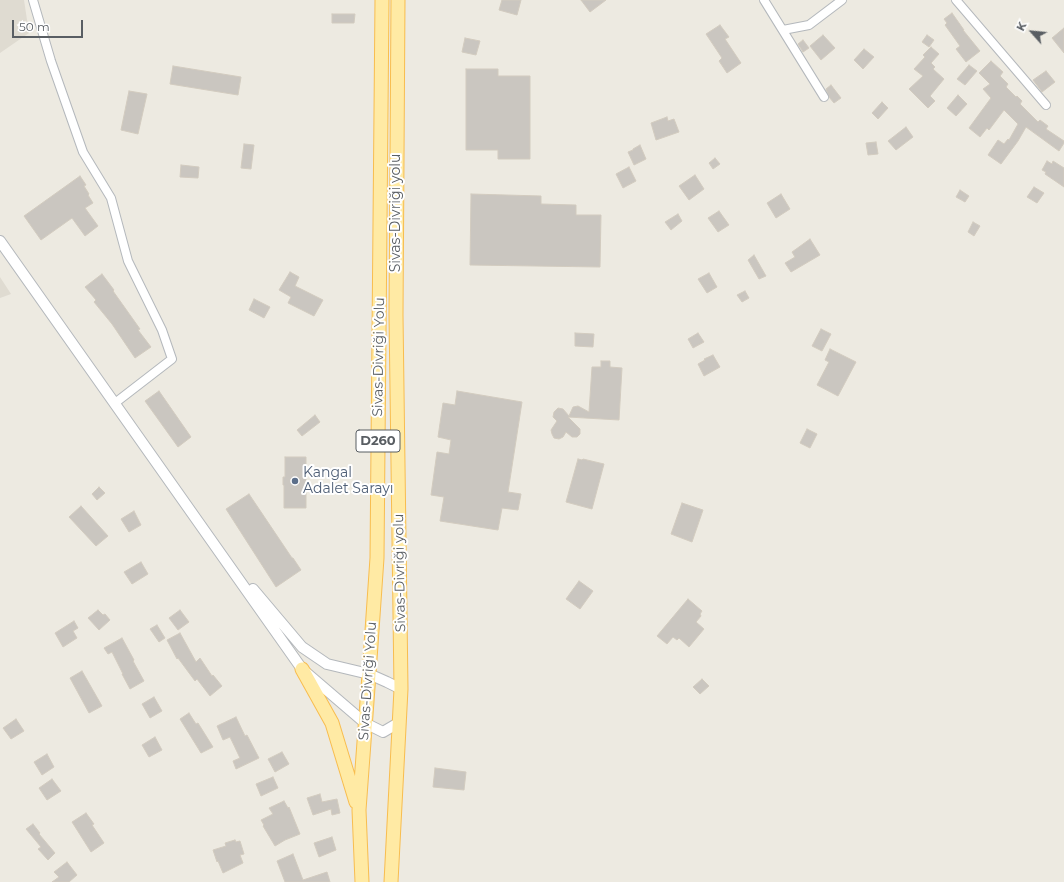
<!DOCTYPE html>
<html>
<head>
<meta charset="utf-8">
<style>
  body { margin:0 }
  #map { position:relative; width:1064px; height:882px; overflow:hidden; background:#edeae1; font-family:Montserrat,sans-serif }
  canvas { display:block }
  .north { position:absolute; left:1012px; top:12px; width:40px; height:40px; -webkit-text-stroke:3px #fff; paint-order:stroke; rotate:297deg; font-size:11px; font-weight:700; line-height:16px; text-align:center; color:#595e63 }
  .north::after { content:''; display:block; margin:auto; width:14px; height:18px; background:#595e63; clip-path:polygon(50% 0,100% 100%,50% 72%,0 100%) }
  .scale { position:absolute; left:12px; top:20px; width:71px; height:18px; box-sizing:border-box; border:2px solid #595e63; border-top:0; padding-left:5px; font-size:12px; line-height:14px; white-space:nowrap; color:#595e63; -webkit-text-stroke:3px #fff; paint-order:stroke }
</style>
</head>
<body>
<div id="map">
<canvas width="1064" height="882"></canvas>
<div class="north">K</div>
<div class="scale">50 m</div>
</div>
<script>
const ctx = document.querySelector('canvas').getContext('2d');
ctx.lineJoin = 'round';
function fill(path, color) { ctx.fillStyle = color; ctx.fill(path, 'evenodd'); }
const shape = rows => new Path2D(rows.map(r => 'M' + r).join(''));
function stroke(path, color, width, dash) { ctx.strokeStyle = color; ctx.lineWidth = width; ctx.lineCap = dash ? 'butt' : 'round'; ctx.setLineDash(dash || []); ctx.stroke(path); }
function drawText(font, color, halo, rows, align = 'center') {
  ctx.font = font + ' Montserrat,sans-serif'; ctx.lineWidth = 4; ctx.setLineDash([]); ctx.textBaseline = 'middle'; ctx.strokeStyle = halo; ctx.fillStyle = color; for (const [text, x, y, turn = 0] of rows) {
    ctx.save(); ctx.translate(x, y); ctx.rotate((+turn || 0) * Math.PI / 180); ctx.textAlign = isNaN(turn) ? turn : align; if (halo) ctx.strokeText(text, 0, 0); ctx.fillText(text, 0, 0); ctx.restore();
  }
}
fill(shape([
  [0,0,24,0,29,33,0,53],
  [0,277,11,294,0,298]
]), '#dfdbd1');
const building = shape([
  [502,0,521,0,517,15,499,10,502,0],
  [581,0,606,0,590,12,581,0],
  [952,13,964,30,963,30,980,51,966,62,956,49,960,46,945,25,947,23,944,19,952,13],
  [332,14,355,14,354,23,332,23,332,14],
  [720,25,729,37,725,39,741,63,727,73,719,61,722,58,706,34,720,25],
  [1064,28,1064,53,1052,38,1064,28],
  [823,35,835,48,821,60,810,46,823,35],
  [927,35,934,40,929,47,922,42,927,35],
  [465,38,480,41,476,55,462,52,465,38],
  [803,40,809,48,803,52,798,44,803,40],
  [931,47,939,54,931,63,935,67,933,69,944,79,930,96,935,101,928,108,909,89,923,76,914,69,925,57,923,55,931,47],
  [864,49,874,57,863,69,854,60,864,49],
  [991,61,1003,72,1000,76,1008,84,1006,87,1016,97,1017,96,1022,101,1020,104,1038,122,1040,120,1048,126,1046,129,1064,141,1064,143,1059,151,1026,127,1018,141,1001,164,988,155,998,140,1004,144,1008,139,1009,140,1018,124,1004,110,989,130,987,128,980,137,969,128,991,98,983,89,990,84,979,73,991,61],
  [969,65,977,71,965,85,957,79,969,65],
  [173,66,241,77,238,95,170,84,173,66],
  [466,69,498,69,498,76,530,76,530,159,498,159,498,150,466,150,466,69],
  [1046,71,1055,82,1042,92,1033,80,1046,71],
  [831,85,841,98,834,103,829,97,826,89,831,85],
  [129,91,147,94,138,134,121,130,129,91],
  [958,95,967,104,956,116,947,108,958,95],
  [882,102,888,108,878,119,872,113,882,102],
  [667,117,668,121,674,119,679,132,656,140,651,123,667,117],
  [906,127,913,137,896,150,888,141,906,127],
  [876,142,878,154,868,155,866,143,876,142],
  [244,144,254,145,251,169,241,168,244,144],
  [640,145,646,159,634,165,628,152,633,150,633,149,640,145],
  [715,158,720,164,713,169,709,163,715,158],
  [1047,161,1052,164,1053,161,1064,168,1064,187,1045,174,1046,172,1042,170,1047,161],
  [181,165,199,167,198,178,180,177,181,165],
  [629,167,636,181,623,188,616,174,629,167],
  [695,175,704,189,689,200,679,186,695,175],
  [80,176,86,185,84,186,89,194,88,195,93,203,85,208,98,226,85,236,72,218,41,240,24,216,80,176],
  [1034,187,1044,193,1037,203,1027,197,1034,187],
  [960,190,969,196,965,202,956,197,960,190],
  [471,194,541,196,541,204,576,205,576,215,601,215,600,267,470,265,471,194],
  [781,194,790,209,776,218,767,203,781,194],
  [719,211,729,225,718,232,708,218,719,211],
  [678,214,682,221,671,230,665,222,678,214],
  [973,222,980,226,974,236,968,232,973,222],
  [810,239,820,255,791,272,785,263,795,257,792,252,810,239],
  [754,255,766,276,759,279,748,260,754,255],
  [290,272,299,277,295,286,323,300,314,316,288,303,291,297,279,290,290,272],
  [709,273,717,287,707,293,698,279,709,273],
  [102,274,114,290,113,291,140,329,138,330,151,347,135,358,112,324,94,302,96,300,85,287,102,274],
  [745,291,749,298,742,302,737,295,745,291],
  [254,299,270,307,264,318,249,310,254,299],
  [821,329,831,334,822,351,812,346,821,329],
  [575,333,594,334,593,347,575,346,575,333],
  [698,333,704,342,693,348,688,339,698,333],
  [830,349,856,362,838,396,817,385,829,362,825,360,830,349],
  [713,355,720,367,704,376,698,364,705,360,704,359,713,355],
  [601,361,610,361,610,367,622,368,619,420,568,417,580,429,580,434,577,437,572,437,566,432,563,437,559,439,554,438,552,434,551,430,557,421,553,417,554,412,558,408,563,409,569,416,573,407,578,406,589,412,592,367,601,367,601,361],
  [159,391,191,437,178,447,145,401,159,391],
  [457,391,522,402,508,492,521,494,518,510,502,508,498,530,440,521,444,497,431,495,437,452,449,454,451,440,438,437,443,403,455,405,457,391],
  [315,415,320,422,302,436,297,430,315,415],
  [807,429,817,434,810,448,800,443,807,429],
  [285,457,306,457,306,508,284,508,284,485,283,485,283,477,285,477,285,457],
  [578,459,582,460,583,459,604,464,592,509,566,502,578,459],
  [99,487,105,493,97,500,92,494,99,487],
  [249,494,292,558,293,558,301,570,276,587,226,509,249,494],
  [682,503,703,510,692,542,671,534,682,503],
  [81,506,108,536,96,546,69,517,81,506],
  [134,511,141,525,129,532,121,519,134,511],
  [141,562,148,574,132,584,124,572,141,562],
  [579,581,593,591,580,609,566,599,579,581],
  [688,599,702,611,700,614,701,616,696,622,704,629,689,647,679,638,677,640,673,637,667,644,657,636,688,599],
  [98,610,103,615,105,614,110,620,99,630,88,618,98,610],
  [180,610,189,622,178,630,169,618,180,610],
  [74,621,78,628,73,631,77,638,63,647,55,633,74,621],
  [157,625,165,638,159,642,150,629,157,625],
  [180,633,196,662,200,658,212,676,213,675,222,686,210,696,197,679,195,681,178,658,177,659,167,640,180,633],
  [122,638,134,660,133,661,144,681,130,689,122,674,123,674,112,652,108,654,104,648,122,638],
  [82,671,102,706,89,713,70,678,82,671],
  [702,679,709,686,700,694,693,687,702,679],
  [154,697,162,711,150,718,142,704,154,697],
  [189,713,196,724,198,723,213,747,201,753,180,719,189,713],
  [236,717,245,736,247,735,259,758,236,769,233,761,240,758,230,737,223,740,217,726,236,717],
  [16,719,24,731,11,739,3,728,16,719],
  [155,737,162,750,149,757,142,745,155,737],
  [282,752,289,764,275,772,268,759,282,752],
  [47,754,54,767,42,775,34,762,47,754],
  [435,768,466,772,464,790,433,787,435,768],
  [273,777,278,788,261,796,256,784,273,777],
  [52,779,61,791,47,800,39,788,52,779],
  [320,794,322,802,337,799,340,813,332,815,331,809,313,815,307,798,320,794],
  [284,801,288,808,289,807,300,834,285,840,275,846,263,826,264,825,261,820,273,814,269,808,284,801],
  [86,813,94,824,92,825,104,843,91,852,72,822,86,813],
  [33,824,40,833,39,834,55,853,48,860,38,849,41,847,26,829,33,824],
  [332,837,336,850,319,857,314,843,332,837],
  [235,840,236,842,240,841,244,854,240,855,243,863,223,873,218,861,217,862,213,850,226,846,225,843,235,840],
  [293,854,303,880,327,872,330,882,285,882,277,861,293,854],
  [67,862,77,875,69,882,52,882,59,877,54,872,67,862]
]);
fill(building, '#cac6c0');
stroke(building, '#d2cbbf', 1);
const minor = shape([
  [33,0,51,61,83,152,111,198,128,261,162,330,172,359,115,403],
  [764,0,824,97],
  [956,0,1046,105],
  [783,30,809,25,842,0]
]);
const tertiary = shape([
  [0,241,302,669,365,723,383,732,400,722],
  [253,589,302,647,327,664,369,674,387,682,401,689]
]);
const primary = shape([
  [302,669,332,723,356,802],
  [362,882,359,810,369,674,377,558,382,0],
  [391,882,401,689,396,315,398,0]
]);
stroke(minor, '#b4b8bc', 10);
stroke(tertiary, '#b4b8bc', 12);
stroke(primary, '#f8bd4f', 15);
stroke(minor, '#fff', 8);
stroke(tertiary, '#fff', 10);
stroke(primary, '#ffeaa4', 13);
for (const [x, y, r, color] of [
  [295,481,4,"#5c6f8a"]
]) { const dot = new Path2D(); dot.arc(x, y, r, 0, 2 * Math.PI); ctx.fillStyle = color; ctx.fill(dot); stroke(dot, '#fff', 1.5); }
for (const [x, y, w] of [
  [378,441,44]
]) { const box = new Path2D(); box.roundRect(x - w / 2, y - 11, w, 22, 3); ctx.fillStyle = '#fff'; ctx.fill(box); stroke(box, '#595e63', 1); }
drawText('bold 13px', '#595e63', null, [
  ["D260",378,441]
]);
drawText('14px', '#595e63', '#fff', [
  ["Sivas-Divriği yolu",396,213,-90],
  ["Sivas-Divriği Yolu",379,357,-89],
  ["Sivas-Divriği yolu",400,573,-91],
  ["Sivas-Divriği Yolu",368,681,-86]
]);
drawText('14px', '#4e5e75', '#fff', [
  ["Kangal",303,473],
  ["Adalet Sarayı",303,489]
], 'left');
</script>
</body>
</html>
